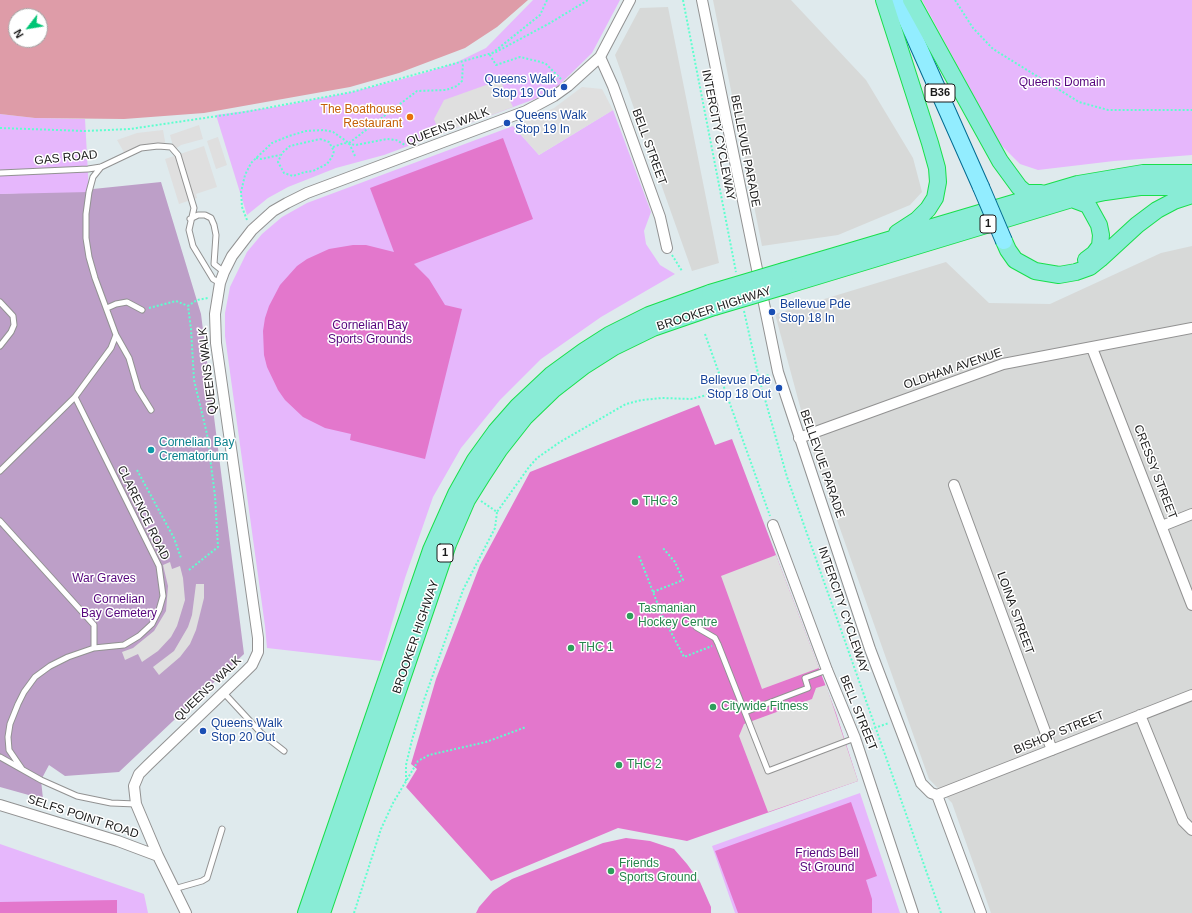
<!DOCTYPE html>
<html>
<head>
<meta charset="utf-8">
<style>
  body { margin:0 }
  #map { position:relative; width:1192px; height:913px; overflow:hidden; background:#dfeaed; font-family:Arial,sans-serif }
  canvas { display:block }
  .north { position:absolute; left:8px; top:8px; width:40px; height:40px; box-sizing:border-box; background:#fff; border:1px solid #a4a4a4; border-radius:50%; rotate:239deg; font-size:11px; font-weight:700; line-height:16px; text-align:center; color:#1b1b1b }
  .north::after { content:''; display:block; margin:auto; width:14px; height:18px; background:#00c575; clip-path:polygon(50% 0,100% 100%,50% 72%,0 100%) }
</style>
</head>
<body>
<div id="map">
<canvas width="1192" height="913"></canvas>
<div class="north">N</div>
</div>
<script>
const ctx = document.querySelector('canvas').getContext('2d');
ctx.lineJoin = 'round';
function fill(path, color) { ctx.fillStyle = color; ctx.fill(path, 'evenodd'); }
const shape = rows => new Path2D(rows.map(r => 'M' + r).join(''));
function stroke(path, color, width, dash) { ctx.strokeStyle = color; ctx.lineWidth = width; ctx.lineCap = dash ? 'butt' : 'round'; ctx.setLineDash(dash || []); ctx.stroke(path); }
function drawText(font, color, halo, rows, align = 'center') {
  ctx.font = font + ' Arial,sans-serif'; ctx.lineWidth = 3; ctx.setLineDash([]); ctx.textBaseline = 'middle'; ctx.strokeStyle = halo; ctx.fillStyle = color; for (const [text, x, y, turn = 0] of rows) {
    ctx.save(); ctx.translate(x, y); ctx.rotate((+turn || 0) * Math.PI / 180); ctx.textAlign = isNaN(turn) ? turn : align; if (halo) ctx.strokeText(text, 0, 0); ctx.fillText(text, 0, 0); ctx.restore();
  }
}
fill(shape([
  [713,0,791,0,866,80,913,158,922,192,910,205,838,235,762,246],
  [668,7,719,263,692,271,615,55,640,8],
  [1192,246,1192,913,991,913,952,803,929,779,811,447,775,314,946,262,989,303,1050,304,1161,253]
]), '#d7d9d8');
fill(shape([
  [161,182,201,314,244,654,119,772,65,776,49,765,41,780,43,799,0,787,0,194,93,189]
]), '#bd9fc8');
fill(shape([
  [533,0,620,0,592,53,551,93,384,155,336,168,288,187,268,198,247,215,216,115,276,107,352,92,414,76,453,64,486,48],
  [922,0,1192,0,1192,155,1114,161,1038,170,1020,164,1000,144],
  [613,110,651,212,644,231,646,244,660,265,675,274,601,317,541,359,500,400,461,448,433,497,405,578,381,661,267,648,265,626,225,336,225,313,230,287,247,252,262,234,282,217,307,203,513,126,539,155],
  [0,114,35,118,85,119,89,192,0,194],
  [860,793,900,913,735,913,712,846],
  [0,844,144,894,148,913,0,913]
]), '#e6b7fc');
fill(shape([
  [503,138,533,219,414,264,429,279,445,305,462,309,425,459,350,440,351,434,325,428,303,417,285,400,278,390,267,367,264,355,263,331,265,318,269,306,280,285,297,266,307,259,329,249,353,245,366,245,394,252,370,188],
  [699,405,715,445,732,439,836,713,858,781,687,841,618,828,491,881,406,787,417,769,411,764,436,679,480,565,530,472],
  [851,802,877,876,866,880,872,899,872,913,738,913,715,851],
  [626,838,650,841,674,849,687,864,700,882,711,907,711,913,476,913,479,907,493,891,512,879,603,843],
  [117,900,117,913,0,913,0,902]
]), '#e377cc');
fill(shape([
  [500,80,513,107,440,134,434,119,444,100],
  [582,87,602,89,613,110,539,155,513,126,554,108],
  [199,125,203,139,181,145,174,150,170,135],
  [163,130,166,147,158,146,125,154,117,140,137,133],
  [218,137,227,165,216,169,207,141],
  [204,146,217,187,196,194,197,198,179,204,165,159],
  [776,555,819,668,762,689,721,576],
  [170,562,172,569,180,566,183,578,185,600,177,626,171,637,158,651,142,662,138,654,125,660,122,652,133,648,154,631,166,611,168,586,163,565],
  [196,584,204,584,204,598,196,630,190,644,180,657,159,675,153,667,174,651,188,627,192,615],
  [826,685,858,781,768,812,739,736,744,724,812,699,816,688]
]), '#dfdfdf');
fill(shape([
  [0,0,528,0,497,27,465,48,399,73,350,87,204,113,124,119,35,118,0,114],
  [16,16,40,16,40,40,16,40]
]), '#de9ca8');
const service = shape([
  [0,173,88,169,101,167,141,148,158,146,171,147,178,155,194,208,189,230,193,246,213,279,220,283],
  [190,219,198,215,205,215,211,218,214,225,216,235,214,264,224,272],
  [0,302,13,316,14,325,11,332,0,346],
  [107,308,116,304,127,302,142,310],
  [116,335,129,358,138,389,151,410],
  [0,471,75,397,111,348,116,335,95,278,89,257,86,238,86,214,89,192,93,177,101,167],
  [0,521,94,625,94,648],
  [696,627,715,638,718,644,768,771,855,738],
  [224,693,261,733,284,751],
  [745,712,808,688,805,678,827,670],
  [0,757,41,780,77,796,111,803,136,804],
  [22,769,9,750,8,737,10,724,18,704,24,692,35,677,50,666,68,657,94,648,124,645,139,636,152,624,159,610,163,596,159,566,75,397],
  [174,889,202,881,207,878,222,829]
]);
const minor = shape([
  [702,0,778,372,870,649,921,783,931,793,937,795,981,913],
  [600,57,613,86,660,217,667,248],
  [1092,348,1192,605],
  [799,438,1003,364,1192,328],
  [954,485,1052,750],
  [773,525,827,670,855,738,913,913],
  [1162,526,1192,514],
  [1140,715,1183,821,1192,830],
  [937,795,1192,695],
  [0,805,118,841,158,856],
  [186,913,158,856,136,804,134,786,139,774,148,765,246,671,252,665,258,652,258,638,216,343,215,314,220,283,224,272,232,256,252,230,273,211,287,203,307,193,526,111,554,96,568,86,600,57,630,0]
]);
const primary = shape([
  [898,0,981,187]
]);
const trunk = shape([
  [884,0,930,143,937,168,938,182,935,198,928,209,917,220,897,233],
  [911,0,1000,161,1019,187,1026,193,1041,193],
  [1072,199,1088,205,1099,225,1101,235,1100,246,1094,254,1086,260],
  [1004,241,1008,250,1015,260,1035,271,1059,275,1076,272,1090,267,1100,259,1137,225,1157,210,1174,201,1192,195],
  [784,271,1078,184,1143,173,1192,173],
  [788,285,1072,199,1105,192,1140,187,1192,187],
  [306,913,431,550,456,494,475,460,496,431,518,406,551,375,584,351,609,335,649,315,710,293],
  [322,913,448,544,467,500,482,476,499,450,525,417,553,390,584,366,614,347,653,328,714,307]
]);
stroke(service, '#929292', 7);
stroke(minor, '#929292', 12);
stroke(primary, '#006b91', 18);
stroke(trunk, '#19df4b', 18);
stroke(shape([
  [547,0,540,15,490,55,496,65,520,57,541,62,546,64,561,79],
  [683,0,736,272],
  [955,0,973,28,993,49,1079,102,1108,110,1192,110],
  [0,128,85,131,130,129,245,112,352,92,496,52,550,23,588,0],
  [320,139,329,142,334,151,332,157,327,164,313,171,305,172,293,176,284,173,278,162,282,153,290,146,320,139],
  [349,143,417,91,446,90,457,86,462,81,463,63],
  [333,147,344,143,356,145,387,139,396,140,405,145],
  [256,158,261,159,280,155],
  [247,220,242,207,241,192,245,175,251,163,272,143,289,136,306,131,324,130,333,132,349,143,355,156],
  [672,255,682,271],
  [149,308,176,301,188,306],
  [744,311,759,378,787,477,941,913],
  [705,334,770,516],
  [759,378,769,375],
  [137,470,174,538,181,558],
  [481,501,497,512,529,467,537,458,560,442,626,404,642,400,662,398,691,399,724,391],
  [639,556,662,615,684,657,712,646],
  [189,570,218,547,215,496,207,434,194,380,191,329,188,306,197,300,208,298],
  [653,592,683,580,675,562,662,547],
  [863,732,889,723],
  [406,781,406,765,412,740,424,700,463,590,495,528,497,512],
  [354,913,381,829,393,803,418,761,429,755,486,742,526,727]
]), '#5effcf', 2, [2, 2]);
stroke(service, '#fff', 5);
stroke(minor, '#fff', 10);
stroke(primary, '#92edff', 16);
stroke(trunk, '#89ecd6', 16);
const primaryBridge = shape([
  [981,187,1004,241]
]);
const trunkBridge = shape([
  [710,293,784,271],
  [714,307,788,285]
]);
stroke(primaryBridge, '#006b91', 18, []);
stroke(trunkBridge, '#19df4b', 18, []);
stroke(primaryBridge, '#92edff', 16);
stroke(trunkBridge, '#89ecd6', 16);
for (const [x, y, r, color] of [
  [564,87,4,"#1a4fb4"],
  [410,117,4,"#e8710a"],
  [507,123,4,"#1a4fb4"],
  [772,312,4,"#1a4fb4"],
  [779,388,4,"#1a4fb4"],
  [151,450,4,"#0f9aa8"],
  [635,502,4,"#2e9e5b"],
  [630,616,4,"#2e9e5b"],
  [571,648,4,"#2e9e5b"],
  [713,707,4,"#2e9e5b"],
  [203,731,4,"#1a4fb4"],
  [619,765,4,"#2e9e5b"],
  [611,871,4,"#2e9e5b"]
]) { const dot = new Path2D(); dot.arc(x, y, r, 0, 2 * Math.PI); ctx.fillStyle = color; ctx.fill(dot); stroke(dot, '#fff', 1.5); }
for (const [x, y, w] of [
  [940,93,30],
  [988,224,16],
  [445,553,16]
]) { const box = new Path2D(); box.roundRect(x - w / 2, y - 9, w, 18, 3); ctx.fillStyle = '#fff'; ctx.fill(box); stroke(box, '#1b1b1b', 1); }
drawText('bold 11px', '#1b1b1b', null, [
  ["B36",940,93],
  ["1",988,224],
  ["1",445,553]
]);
drawText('12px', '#164399', '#fff', [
  ["Queens Walk",556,80,"right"],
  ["Stop 19 Out",556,94,"right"],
  ["Queens Walk",515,116],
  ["Stop 19 In",515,130],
  ["Bellevue Pde",780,305],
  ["Stop 18 In",780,319],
  ["Bellevue Pde",771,381,"right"],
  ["Stop 18 Out",771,395,"right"],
  ["Queens Walk",211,724],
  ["Stop 20 Out",211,738]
], 'left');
drawText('12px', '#56057d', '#fff', [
  ["Queens Domain",1062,83],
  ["Cornelian Bay",370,326],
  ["Sports Grounds",370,340],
  ["War Graves",104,579],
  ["Cornelian",119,600],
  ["Bay Cemetery",119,614],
  ["Friends Bell",827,854],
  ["St Ground",827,868]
]);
drawText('12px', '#c56008', '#fff', [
  ["The Boathouse",402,110],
  ["Restaurant",402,124]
], 'right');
drawText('12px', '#1b1b1b', '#fff', [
  ["QUEENS WALK",448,127,-21],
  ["INTERCITY CYCLEWAY",718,135,79],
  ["BELL STREET",649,147,70],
  ["BELLEVUE PARADE",745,151,79],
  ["GAS ROAD",66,158,-6],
  ["BROOKER HIGHWAY",714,309,-18],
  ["OLDHAM AVENUE",953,369,-19],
  ["QUEENS WALK",208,371,-97],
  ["BELLEVUE PARADE",822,464,71],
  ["CRESSY STREET",1155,472,69],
  ["CLARENCE ROAD",143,513,64],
  ["INTERCITY CYCLEWAY",843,610,71],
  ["LOINA STREET",1015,613,70],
  ["BROOKER HIGHWAY",416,637,-71],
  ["QUEENS WALK",208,689,-44],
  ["BELL STREET",858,713,68],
  ["BISHOP STREET",1059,733,-22],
  ["SELFS POINT ROAD",83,817,18]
]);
drawText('12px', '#0d838f', '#fff', [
  ["Cornelian Bay",159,443],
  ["Crematorium",159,457]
], 'left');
drawText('12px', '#27864d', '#fff', [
  ["THC 3",643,502],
  ["Tasmanian",638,609],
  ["Hockey Centre",638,623],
  ["THC 1",579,648],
  ["Citywide Fitness",721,707],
  ["THC 2",627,765],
  ["Friends",619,864],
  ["Sports Ground",619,878]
], 'left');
</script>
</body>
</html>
